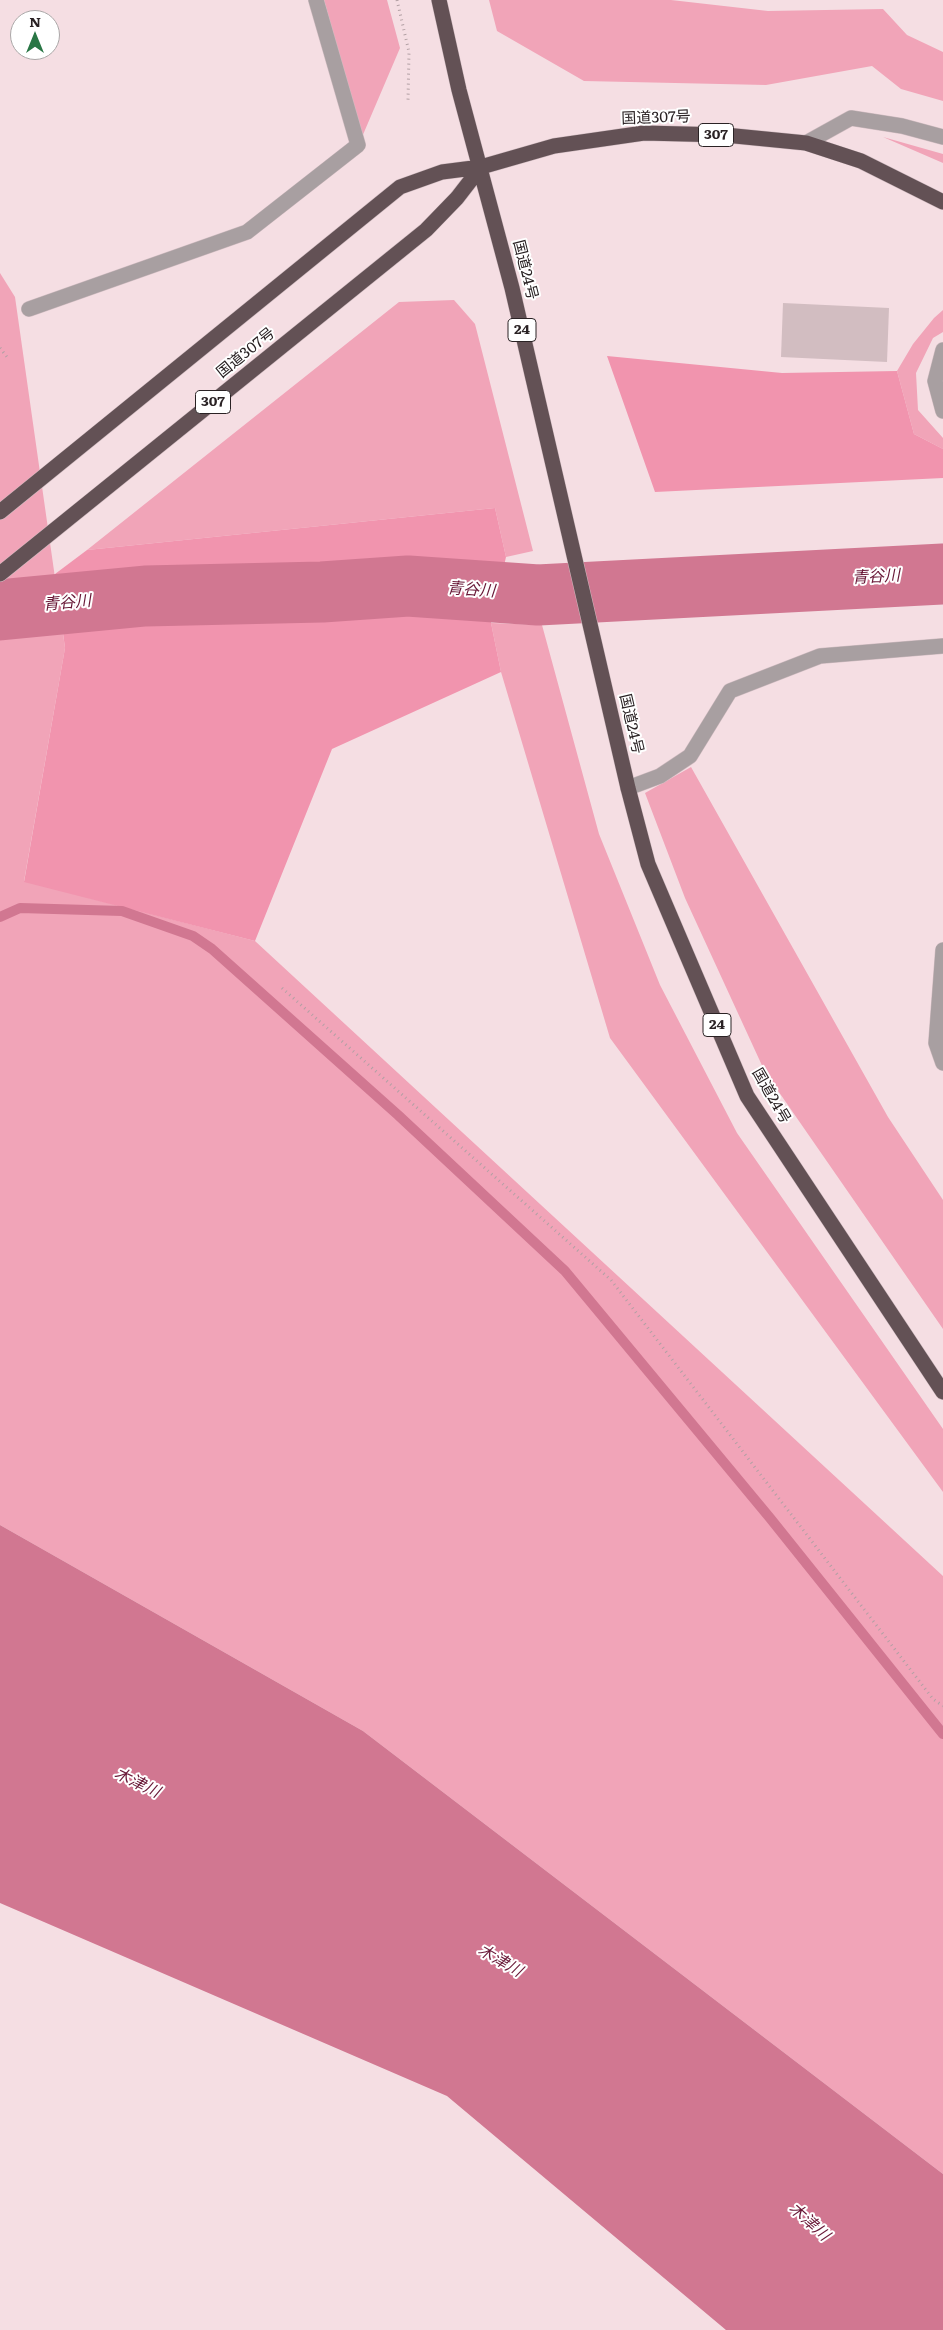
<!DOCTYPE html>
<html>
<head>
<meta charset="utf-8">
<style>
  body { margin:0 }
  #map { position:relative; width:943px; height:2330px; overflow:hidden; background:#f5dee3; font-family:Literata,serif }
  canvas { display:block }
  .north { position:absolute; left:10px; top:10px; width:50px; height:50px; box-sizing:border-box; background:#fff; border:1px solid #aaa7a7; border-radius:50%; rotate:0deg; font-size:14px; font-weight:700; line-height:20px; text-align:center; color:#2a2224 }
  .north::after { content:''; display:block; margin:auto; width:18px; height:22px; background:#297645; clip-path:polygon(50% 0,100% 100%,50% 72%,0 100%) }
</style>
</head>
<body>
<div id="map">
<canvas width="943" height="2330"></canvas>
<div class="north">N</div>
</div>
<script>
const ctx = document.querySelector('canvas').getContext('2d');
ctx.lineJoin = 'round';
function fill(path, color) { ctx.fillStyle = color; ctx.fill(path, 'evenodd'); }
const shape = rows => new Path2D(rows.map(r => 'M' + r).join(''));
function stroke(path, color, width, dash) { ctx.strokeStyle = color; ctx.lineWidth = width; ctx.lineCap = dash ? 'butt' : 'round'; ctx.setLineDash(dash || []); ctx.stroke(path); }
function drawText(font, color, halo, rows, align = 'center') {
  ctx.font = font + ' Literata,"Noto Sans JP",serif'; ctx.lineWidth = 4; ctx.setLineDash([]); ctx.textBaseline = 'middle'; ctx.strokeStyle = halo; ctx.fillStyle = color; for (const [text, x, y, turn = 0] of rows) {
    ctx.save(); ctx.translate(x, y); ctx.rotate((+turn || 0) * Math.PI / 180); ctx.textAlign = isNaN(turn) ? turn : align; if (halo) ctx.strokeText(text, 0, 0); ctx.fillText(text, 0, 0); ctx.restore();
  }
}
fill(shape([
  [324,0,387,0,400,48,362,137],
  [489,0,671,0,768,11,883,9,907,35,943,52,943,101,901,89,872,66,766,85,584,81,497,31],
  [883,137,943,154,943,163],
  [0,273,15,297,65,648,24,881,255,941,943,1576,943,2174,363,1731,0,1525],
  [454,300,475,324,533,551,506,557,495,508,87,550,399,302],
  [943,310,943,332,933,338,916,373,918,410,943,438,943,449,914,434,897,371,913,344,934,318],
  [491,623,542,625,599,834,660,985,737,1133,943,1429,943,1492,610,1038,501,672],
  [691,767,888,1117,943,1200,943,1329,765,1072,685,898,645,793]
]), '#f1a4b8');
fill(shape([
  [607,356,782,373,897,371,914,434,943,449,943,478,655,492],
  [495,508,506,557,491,623,501,672,332,749,255,941,24,882,65,648,55,574,87,550]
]), '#f194ae');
fill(shape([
  [0,1525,363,1731,943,2174,943,2330,726,2330,447,2096,0,1903]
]), '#d17791');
stroke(shape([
  [0,917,20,908,122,911,193,936,212,949,398,1115,565,1271,770,1518,943,1734]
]), '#d17791', 10);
stroke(shape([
  [0,610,145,596,322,592,408,586,538,595,943,574]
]), '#d17791', 61);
fill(shape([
  [783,303,889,308,887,362,781,357]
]), '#d2bdc1');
const minor = shape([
  [806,143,851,118,902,126,943,137],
  [29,309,247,232,358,145,316,0],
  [943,350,935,381,943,411],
  [628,788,660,776,690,756,730,691,820,656,943,646],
  [943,950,936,1043,943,1063]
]);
const highway = shape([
  [439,0,459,90,512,288,628,788,648,864,747,1096,943,1392],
  [0,512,400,187,442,172,481,167,554,146,644,133,725,135,806,143,861,161,943,202],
  [0,574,426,230,457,198,481,167]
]);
stroke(minor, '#d0bcc1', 16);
stroke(highway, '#d0bcc1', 16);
stroke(shape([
  [397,0,409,52,408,101],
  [0,348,7,357],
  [282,988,611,1280,933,1699,943,1706]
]), '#b2a0a4', 3, [1, 4]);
stroke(minor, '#a89fa1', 15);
stroke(highway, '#635155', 15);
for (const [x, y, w] of [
  [716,135,35],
  [522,330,28],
  [213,402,35],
  [717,1025,28]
]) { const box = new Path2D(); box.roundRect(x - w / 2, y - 11.5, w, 23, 4); ctx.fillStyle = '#fff'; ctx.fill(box); stroke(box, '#2a2224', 1); }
drawText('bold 14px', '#2a2224', null, [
  ["307",716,135],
  ["24",522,330],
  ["307",213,402],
  ["24",717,1025]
]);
drawText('15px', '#2a2224', '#fff', [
  ["国道307号",656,118,-2],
  ["国道24号",525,270,76],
  ["国道307号",246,353,-39],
  ["国道24号",631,724,77],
  ["国道24号",771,1096,60]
]);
drawText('italic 16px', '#681736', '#fff', [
  ["青谷川",876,577,-3],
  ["青谷川",471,590,4],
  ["青谷川",67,603,-5],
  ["木津川",137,1783,26],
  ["木津川",500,1961,30],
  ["木津川",809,2222,42]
]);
</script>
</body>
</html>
